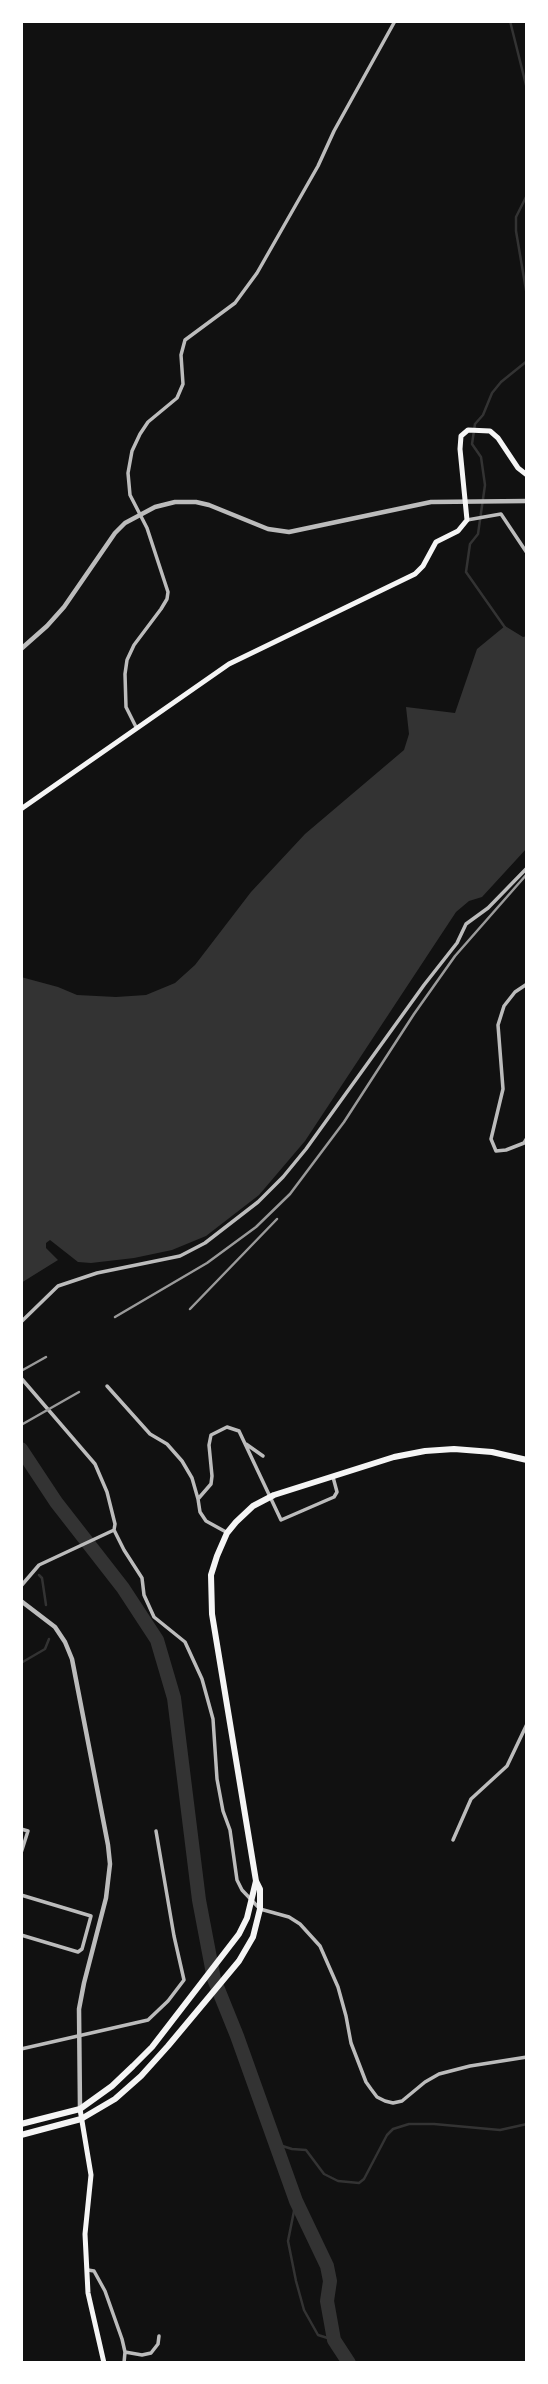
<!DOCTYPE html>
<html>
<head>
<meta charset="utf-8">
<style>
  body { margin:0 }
  #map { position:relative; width:548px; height:2384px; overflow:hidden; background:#111; font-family:Literata,serif }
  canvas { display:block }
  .frame { position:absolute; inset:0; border:23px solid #fff; pointer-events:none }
</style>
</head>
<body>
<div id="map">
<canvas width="548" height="2384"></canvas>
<div class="frame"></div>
</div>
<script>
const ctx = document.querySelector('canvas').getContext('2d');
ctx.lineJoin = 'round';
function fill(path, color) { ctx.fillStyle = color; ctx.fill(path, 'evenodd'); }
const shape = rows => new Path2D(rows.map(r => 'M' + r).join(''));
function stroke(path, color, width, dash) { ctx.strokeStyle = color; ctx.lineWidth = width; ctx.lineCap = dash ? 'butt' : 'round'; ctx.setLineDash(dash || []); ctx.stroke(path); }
fill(shape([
  [505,626,523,637,527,636,527,848,482,897,469,901,456,912,305,1141,259,1195,206,1236,172,1250,134,1258,91,1263,78,1262,50,1240,46,1243,46,1248,58,1260,21,1283,21,977,58,987,77,995,116,997,146,995,175,983,195,965,251,892,305,834,404,750,409,734,406,707,455,713,477,649]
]), '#333');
stroke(shape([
  [510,21,527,89],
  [527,195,516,217,516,231,527,296],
  [506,629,466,572,470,544,478,534,485,485,481,457,472,444,475,424,483,415,492,393,501,382,527,361],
  [39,1575,42,1578,46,1605],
  [21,1663,45,1649,49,1639],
  [276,2144,292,2149,306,2150,324,2174,338,2181,359,2183,364,2179,387,2135,393,2129,409,2124,434,2124,500,2130,527,2124],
  [296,2201,288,2241,296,2281,304,2310,318,2335,334,2340]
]), '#333', 2.5);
stroke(shape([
  [21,1449,56,1502,123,1588,157,1640,174,1698,199,1900,214,1979,237,2036,296,2201,327,2266,330,2281,327,2301,334,2340,349,2363]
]), '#333', 14);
stroke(shape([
  [467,520,501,514,527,553],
  [136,727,126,707,125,674,127,660,134,645,161,609,167,599,168,592,147,528,130,495,128,473,132,451,140,434,148,422,177,398,183,384,181,355,185,340,235,303,257,273,318,166,334,131,395,21],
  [527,984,515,992,504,1006,498,1025,503,1089,491,1139,496,1151,506,1150,524,1143,527,1138],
  [21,1322,58,1286,97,1273,180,1256,205,1243,258,1202,283,1177,306,1149,424,985,457,943,466,924,488,908,527,868],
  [21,1378,95,1464,107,1492,115,1524,114,1530,39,1565,21,1586],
  [107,1386,150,1434,167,1444,182,1461,192,1478,198,1499],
  [246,1444,263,1456],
  [114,1530,124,1550,142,1578,144,1595,154,1617,185,1642,202,1679,213,1719,217,1779,223,1811,230,1830,237,1880,242,1890,260,1909,289,1917,300,1924,320,1946,338,1987,346,2016,351,2043,366,2082,371,2089,377,2097,385,2101,393,2103,402,2101,425,2082,439,2074,470,2066,527,2057],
  [226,1532,206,1521,200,1512,198,1499,211,1484,212,1476,209,1445,211,1435,227,1427,239,1431,281,1520,334,1497,337,1492,333,1477],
  [21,1829,28,1831,21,1853],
  [453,1840,471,1799,507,1766,527,1724],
  [21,1895,91,1916,82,1949,78,1952,21,1935],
  [21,2049,148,2020,168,2001,184,1980,174,1936,156,1831],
  [88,2270,94,2271,105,2291,122,2339,125,2352,124,2363],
  [125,2352,142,2355,151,2353,158,2344,159,2336]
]), '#bcbcbc', 3.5);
stroke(shape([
  [21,649,47,626,64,607,115,533,125,523,155,507,175,502,196,502,209,505,268,529,289,532,431,502,527,501],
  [21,1601,55,1627,65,1642,72,1659,108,1845,110,1864,106,1898,84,1983,79,2009,80,2109]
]), '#bcbcbc', 4.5);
stroke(shape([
  [21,809,229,664,415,574,423,566,436,542,458,531,467,520,460,449,461,436,468,430,490,431,498,438,518,468,527,475],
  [80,2109,91,2175,85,2234,88,2293,104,2363]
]), '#f5f5f5', 5);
stroke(shape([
  [21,2124,80,2109,112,2086,133,2066,152,2047,239,1934,247,1918,256,1881],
  [21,2135,81,2119,115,2099,141,2076,168,2046,239,1961,253,1937,260,1909,260,1889,256,1881,212,1614,211,1575,217,1556,227,1533,236,1522,253,1506,274,1495,394,1457,425,1451,454,1449,492,1452,527,1460]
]), '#f5f5f5', 6);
stroke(shape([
  [190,1309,277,1219],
  [115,1317,207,1263,256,1227,290,1194,344,1122,414,1014,455,956,527,874],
  [21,1371,46,1357],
  [21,1425,79,1392]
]), '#9a9a9a', 2.5);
</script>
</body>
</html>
